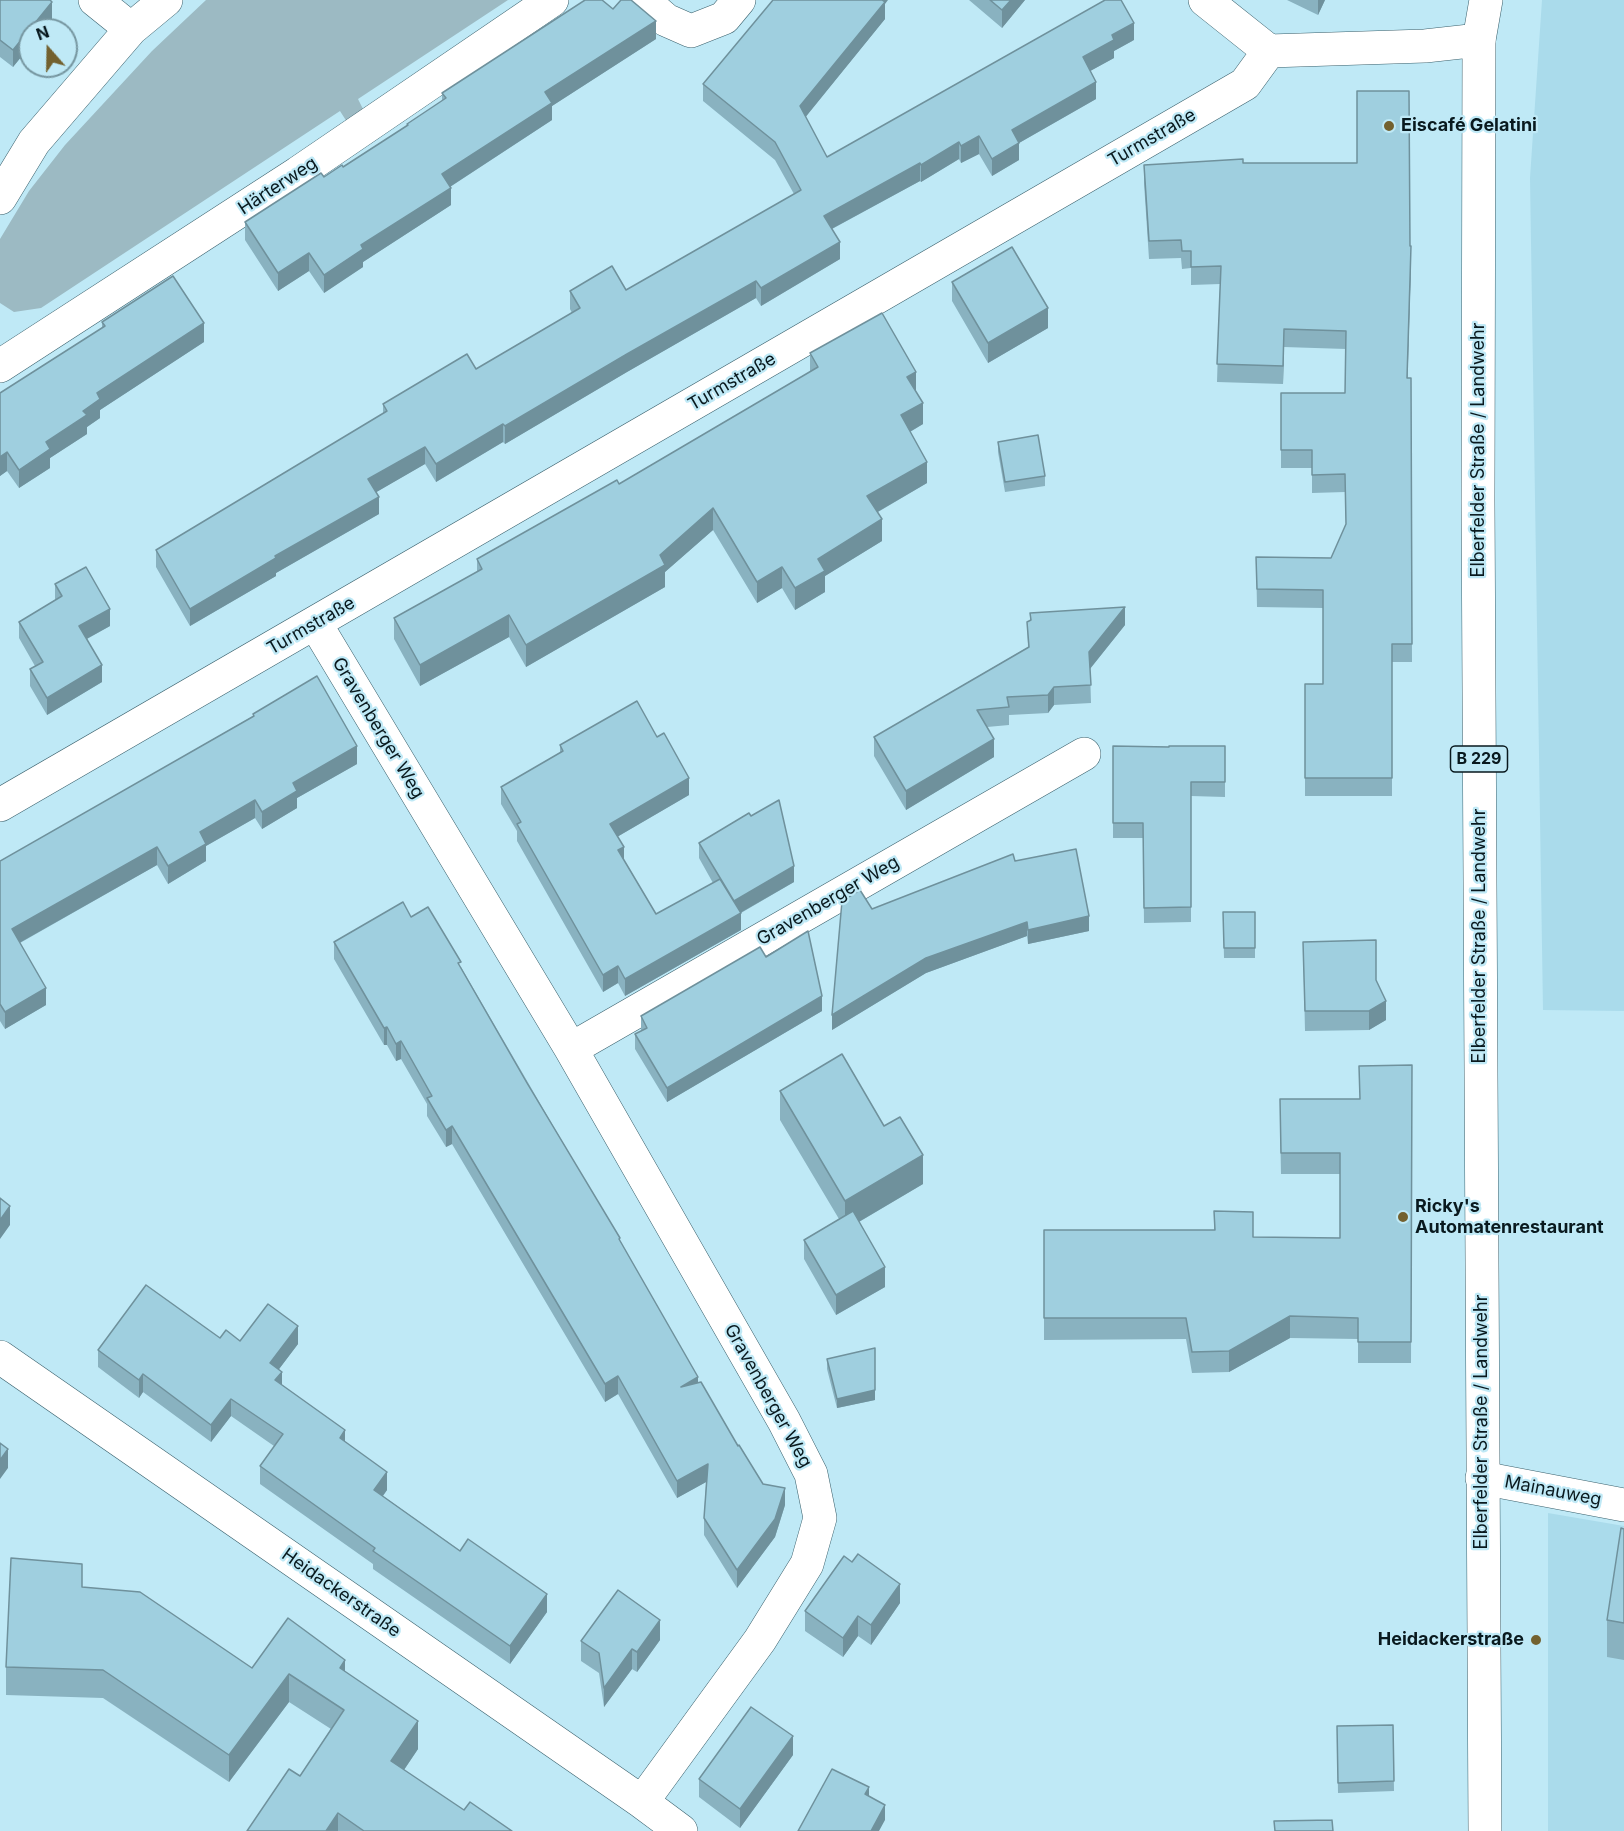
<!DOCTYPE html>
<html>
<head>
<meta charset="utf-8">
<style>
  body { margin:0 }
  #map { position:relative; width:1624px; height:1831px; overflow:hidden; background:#bfe9f6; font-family:Inter,sans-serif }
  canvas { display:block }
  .north { position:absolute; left:18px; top:18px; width:60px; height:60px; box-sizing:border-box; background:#bfe9f6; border:2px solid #7696a0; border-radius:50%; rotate:340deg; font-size:16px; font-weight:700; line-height:24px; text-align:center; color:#09191e }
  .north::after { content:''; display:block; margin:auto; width:21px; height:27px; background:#73612f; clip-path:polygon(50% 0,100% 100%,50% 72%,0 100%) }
</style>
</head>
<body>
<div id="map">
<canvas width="1624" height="1831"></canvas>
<div class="north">N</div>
</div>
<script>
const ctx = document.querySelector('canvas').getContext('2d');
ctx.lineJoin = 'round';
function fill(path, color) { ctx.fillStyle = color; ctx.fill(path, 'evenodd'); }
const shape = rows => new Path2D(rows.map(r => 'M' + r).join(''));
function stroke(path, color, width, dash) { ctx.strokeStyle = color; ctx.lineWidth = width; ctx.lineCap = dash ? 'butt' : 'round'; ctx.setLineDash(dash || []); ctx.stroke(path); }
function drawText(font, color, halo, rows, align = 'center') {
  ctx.font = font + ' Inter,sans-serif'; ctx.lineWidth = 4.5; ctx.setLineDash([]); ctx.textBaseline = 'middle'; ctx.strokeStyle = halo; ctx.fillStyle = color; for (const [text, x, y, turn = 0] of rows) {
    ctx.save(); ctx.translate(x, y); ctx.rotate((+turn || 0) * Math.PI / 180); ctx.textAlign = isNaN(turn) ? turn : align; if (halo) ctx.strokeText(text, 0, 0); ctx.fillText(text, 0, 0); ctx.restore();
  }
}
fill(shape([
  [1542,0,1624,0,1624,1011,1543,1010,1530,178],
  [1548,1513,1624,1526,1624,1831,1548,1831]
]), '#aadbeb');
fill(shape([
  [206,0,508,0,358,99,364,111,347,122,340,111,41,308,14,312,0,303,0,239,29,191,65,145,152,51]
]), '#9cbac3');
const minor = shape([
  [95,0,131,29],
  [643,0,666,20,691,31,724,18,739,0],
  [1205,0,1269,51],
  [0,198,34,142,131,29,166,0],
  [0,366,298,173,552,0],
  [315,623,571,1049],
  [0,805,1245,84,1269,51,1425,46,1479,40],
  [0,1357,642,1802,681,1831],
  [1482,1478,1624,1505],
  [642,1802,760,1640,807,1564,820,1518,811,1474,784,1421,571,1049,1084,754]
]);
const major = shape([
  [1485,1831,1478,501,1479,40,1486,0]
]);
stroke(minor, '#3a606c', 34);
stroke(major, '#3a606c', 34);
stroke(minor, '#fff', 33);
stroke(major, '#fff', 33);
fill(shape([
  [0,0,52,19,30,30,30,46,13,67,0,57],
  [969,0,1025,0,1002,28],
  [1287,0,1325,0,1318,15],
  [885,4,885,19,805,117,827,157,1134,40,1114,51,1114,58,1090,71,1096,99,1019,143,1019,160,992,176,979,154,961,163,959,159,921,182,920,181,832,229,840,259,761,306,756,298,627,372,505,444,503,442,436,482,425,464,376,492,379,514,276,573,276,576,190,626,156,567,156,550,383,414,383,404,476,369,572,313,570,309,570,291,626,290,794,194,775,160,703,101,703,84],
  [613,9,656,39,552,106,552,120,450,187,451,205,363,262,363,267,324,293,309,271,278,291,245,240,245,222,324,177,343,167,407,126,407,124,442,101,442,93],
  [1243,163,1410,246,1411,264,1407,378,1411,378,1412,662,1392,662,1392,796,1305,796,1305,684,1323,684,1323,608,1257,607,1256,557,1331,558,1346,525,1345,492,1312,493,1312,468,1281,468,1281,393,1345,393,1346,349,1284,347,1283,384,1217,382,1220,284,1191,285,1191,268,1182,269,1181,258,1149,259,1144,183,1144,165],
  [952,282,1048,328,988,363,952,301],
  [102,322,204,342,100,410,100,418,87,427,87,434,50,458,50,468,19,488,7,471,0,476,0,393,102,328],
  [810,353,916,392,923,424,910,432,927,483,878,512,882,541,825,576,825,592,795,610,782,588,757,603,713,530,665,572,665,587,526,667,509,637,420,686,394,639,394,618,477,572,477,559,619,484,810,372],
  [998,442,1045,476,1045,486,1005,492,998,452],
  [55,584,110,626,87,639,102,682,47,715,30,686,30,669,35,666,19,638,19,622,55,600],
  [1030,613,1125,625,1090,669,1091,703,1054,705,1048,713,1009,715,1009,725,987,727,994,757,906,810,874,756,874,737,1028,647,1027,622,1030,621],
  [253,714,357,764,297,798,297,808,262,829,255,818,206,846,206,861,168,884,157,865,20,943,46,1005,5,1029,0,1021,0,862,253,716],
  [560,745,689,795,617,837,624,861,656,914,713,883,699,858,699,843,794,882,741,913,741,930,625,996,618,983,603,992,517,841,517,831,501,804,501,787,560,753],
  [1113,746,1169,747,1225,746,1225,797,1191,796,1191,922,1144,923,1143,838,1113,838],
  [1015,861,1089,931,1028,944,1027,936,926,973,832,1030,872,909],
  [1223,912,1255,912,1255,958,1224,958],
  [334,942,461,967,620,1241,698,1383,763,1484,785,1505,775,1537,737,1588,704,1535,704,1518,706,1482,677,1498,618,1394,605,1402,452,1144,446,1147,427,1116,427,1104,401,1059,396,1061,387,1045,384,1045,334,959],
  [1303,942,1376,980,1386,1020,1369,1030,1305,1031],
  [766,957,822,1011,667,1102,635,1049,635,1034,641,1031,641,1016],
  [1412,1065,1411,1363,1358,1363,1358,1339,1290,1338,1229,1372,1192,1373,1186,1339,1044,1340,1044,1230,1214,1230,1214,1211,1253,1237,1340,1238,1340,1174,1281,1174,1280,1121,1359,1099],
  [780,1091,884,1126,923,1184,859,1222,885,1287,836,1315,804,1259,804,1240,839,1219,780,1120],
  [220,1338,240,1341,298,1344,279,1369,282,1385,345,1442,387,1490,383,1496,547,1612,510,1664,373,1569,373,1564,260,1484,260,1466,274,1446,231,1416,211,1442,143,1392,139,1398,98,1367,98,1350],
  [827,1359,875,1400,837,1408,827,1369],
  [1624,1529,1624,1660,1607,1657,1607,1620],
  [82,1587,252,1668,345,1671,418,1749,404,1770,464,1810,512,1831,247,1831,300,1776,331,1729,289,1702,229,1782,103,1698,6,1695,6,1667],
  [900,1603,871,1645,858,1636,843,1657,805,1631,805,1611],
  [660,1640,637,1672,632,1669,604,1707,599,1673,581,1661,581,1641],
  [1393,1725,1394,1791,1338,1793,1337,1726],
  [793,1755,740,1828,699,1797,699,1779]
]), '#89b2c0');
fill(shape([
  [877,0,888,0,885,4,885,19,800,124,800,106],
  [1011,0,1025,0,1002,28,1002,10],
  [1318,0,1325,0,1318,15],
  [52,2,52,19,43,30,30,30,30,46,13,67,13,50],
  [656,21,656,39,552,106,552,120,442,192,442,174,545,92],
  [1134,23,1134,40,1114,51,1114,58,1083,75,1083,57,1112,35],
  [1096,82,1096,99,1012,147,1012,130],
  [979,136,979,154,961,163,961,146],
  [959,142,959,159,921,182,921,165],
  [1019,143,1019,160,992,176,992,159],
  [920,163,920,181,824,233,824,216],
  [451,188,451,205,363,262,363,267,324,293,324,275,361,245],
  [840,242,840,259,761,306,761,288],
  [1411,246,1411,264,1407,396,1407,378],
  [309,253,309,271,278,291,278,273],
  [756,281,756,298,627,372,505,444,505,426,627,354],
  [1048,308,1048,328,988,363,988,343],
  [204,323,204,342,100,410,100,418,87,427,87,434,50,458,50,468,19,488,19,470,46,442,83,411,97,393],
  [1284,329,1284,347,1283,384,1283,366],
  [916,372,916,394,907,377],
  [923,403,923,424,901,437,901,415],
  [503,424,503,442,436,482,436,464],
  [425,447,425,464,368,497,368,479],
  [7,452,7,471,0,476,0,457],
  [927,462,927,483,867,518,867,496],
  [379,497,379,514,276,573,276,576,190,626,190,609,275,556],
  [713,508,713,530,665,572,665,587,526,667,526,645,660,555],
  [882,519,882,541,825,576,825,592,795,610,795,588,818,559],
  [782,567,782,588,757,603,757,582],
  [1125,607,1125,625,1089,670,1089,652],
  [110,609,110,626,79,643,79,626],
  [509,615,509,637,420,686,420,665],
  [102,665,102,682,47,715,47,698],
  [1054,687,1054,705,1048,713,1048,695],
  [994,739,994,757,906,810,906,791],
  [357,746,357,764,297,798,297,808,262,829,262,812,293,783],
  [689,778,689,795,610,841,610,824],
  [255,800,255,818,206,846,206,861,168,884,168,866,200,832],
  [157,847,157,865,12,947,12,929],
  [624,847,624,864,618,850],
  [794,866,794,882,733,917,733,901],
  [741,913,741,930,625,996,625,979],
  [1089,916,1089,931,1028,944,1028,930],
  [1027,922,1027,936,926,973,832,1030,832,1015,926,958],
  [618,966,618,983,603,992,603,975],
  [46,988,46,1005,5,1029,5,1012],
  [822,996,822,1011,667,1102,667,1088],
  [1386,1001,1386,1020,1369,1030,1369,1011],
  [387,1027,387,1045,384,1045,384,1028],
  [401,1041,401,1059,396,1061,396,1044],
  [452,1126,452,1144,446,1147,446,1130],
  [923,1155,923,1184,845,1230,845,1201],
  [10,1206,10,1225,0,1239,0,1220],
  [885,1267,885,1287,836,1315,836,1295],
  [1290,1316,1290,1338,1229,1372,1229,1351],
  [298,1326,298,1344,270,1381,270,1363],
  [875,1348,875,1400,837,1408,837,1399],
  [282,1372,282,1389,275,1380],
  [143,1374,143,1392,139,1398,139,1380],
  [618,1376,618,1394,605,1402,605,1384],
  [698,1377,698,1394,681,1387],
  [231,1399,231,1416,211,1442,211,1425],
  [345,1430,345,1448,340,1438],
  [8,1449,8,1468,0,1479,0,1460],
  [708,1464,708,1481,677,1498,677,1481],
  [387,1472,387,1490,374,1508,374,1490],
  [785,1488,785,1505,775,1537,737,1588,737,1570],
  [900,1584,900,1603,871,1645,871,1625],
  [547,1594,547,1612,510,1664,510,1646],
  [858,1616,858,1636,843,1657,843,1638],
  [660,1620,660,1640,637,1672,637,1652],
  [632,1649,632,1669,604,1707,604,1688],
  [345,1660,345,1688,340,1668],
  [289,1674,289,1702,229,1782,229,1755],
  [418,1721,418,1749,391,1789,391,1761],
  [793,1736,793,1755,740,1828,740,1809],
  [869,1787,869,1802,865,1794],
  [885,1805,885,1820,879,1831,871,1831],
  [338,1813,338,1831,326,1831]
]), '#6f919c');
const building = shape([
  [0,0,50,0,52,2,13,50,0,40,0,0],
  [585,0,602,0,613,9,621,0,631,0,656,21,545,92,552,103,442,174,451,188,361,245,363,249,324,275,309,253,278,273,245,222,321,173,324,177,342,165,343,167,408,125,407,124,446,98,442,93,585,0],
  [773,0,882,0,885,2,800,106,827,157,1105,0,1121,0,1134,23,1112,35,1114,40,1083,57,1096,82,1012,130,1019,143,992,159,979,136,961,146,959,142,921,165,920,163,824,216,840,242,761,288,756,281,627,354,505,426,503,424,436,464,425,447,368,479,379,497,275,556,276,558,190,609,156,550,387,411,383,404,467,354,476,369,580,308,570,291,612,266,626,290,801,190,775,142,703,84,773,0],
  [990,0,1011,0,1002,10,990,0],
  [1357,91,1409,91,1410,246,1411,246,1407,378,1411,378,1412,644,1392,644,1392,778,1305,778,1305,684,1323,684,1323,590,1257,589,1256,557,1331,558,1346,524,1345,474,1312,475,1312,450,1281,450,1281,393,1345,393,1346,331,1284,329,1283,366,1217,364,1221,266,1191,267,1191,251,1182,251,1181,240,1149,241,1144,165,1243,159,1243,163,1357,163,1357,91],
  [1012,247,1048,308,988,343,952,282,1012,247],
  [173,276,204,323,97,393,100,399,83,411,87,415,46,442,50,449,19,470,7,452,0,457,0,393,105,326,102,322,173,276],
  [882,313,916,372,907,377,923,403,901,415,927,462,867,496,882,519,818,559,825,571,795,588,782,567,757,582,713,508,660,555,665,565,526,645,509,615,420,665,394,618,482,569,477,559,617,480,619,484,818,367,810,353,882,313],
  [1038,435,1045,476,1005,482,998,442,1038,435],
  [86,567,110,609,79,626,102,665,47,698,30,669,43,662,19,622,62,596,55,584,86,567],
  [1125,607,1089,652,1091,685,1054,687,1048,695,1007,697,1009,707,977,710,994,739,906,791,874,737,1029,647,1027,622,1031,620,1030,613,1125,607],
  [317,676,357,746,293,783,297,791,262,812,255,800,200,832,206,844,168,866,157,847,12,929,46,988,5,1012,0,1004,0,861,254,716,253,714,317,676],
  [637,701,657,737,664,733,689,778,610,824,624,847,618,850,656,914,720,879,741,913,625,979,618,966,603,975,517,824,521,822,501,787,563,751,560,745,637,701],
  [1113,746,1169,747,1169,746,1225,746,1225,782,1191,782,1191,907,1144,908,1143,823,1113,823,1113,746],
  [779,800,794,866,734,901,699,843,749,813,751,816,779,800],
  [1076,849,1089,916,1028,930,1027,922,926,958,832,1015,842,901,860,890,872,909,1013,854,1015,861,1076,849],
  [403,902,411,917,428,907,461,962,458,963,527,1083,620,1238,619,1239,698,1377,681,1387,701,1382,738,1446,739,1445,763,1484,785,1488,775,1519,737,1570,704,1518,708,1464,677,1481,618,1376,605,1384,452,1126,446,1130,427,1098,432,1096,401,1041,396,1044,387,1027,384,1028,334,942,403,902],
  [1223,912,1255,912,1255,948,1224,948,1223,912],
  [808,931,822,996,667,1088,635,1034,647,1028,641,1016,760,947,766,957,808,931],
  [1376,940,1376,980,1386,1001,1369,1011,1305,1011,1303,942,1376,940],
  [842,1054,884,1126,900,1117,923,1155,845,1201,780,1091,842,1054],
  [1412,1065,1411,1342,1358,1342,1358,1318,1290,1316,1229,1351,1192,1352,1186,1318,1044,1318,1044,1230,1215,1230,1214,1211,1253,1212,1253,1237,1340,1238,1340,1153,1281,1153,1280,1099,1360,1099,1359,1066,1412,1065],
  [0,1198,10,1206,0,1220,0,1198],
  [853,1211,885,1267,836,1295,804,1240,853,1211],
  [146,1285,220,1338,226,1330,240,1341,268,1304,298,1326,270,1363,282,1372,275,1380,345,1430,340,1438,387,1472,374,1490,460,1551,468,1539,547,1594,510,1646,373,1551,375,1548,260,1466,283,1434,231,1399,211,1425,143,1374,139,1380,98,1350,146,1285],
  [875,1348,875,1390,837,1399,827,1359,875,1348],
  [0,1443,8,1449,0,1460,0,1443],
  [1621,1528,1624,1529,1624,1623,1607,1620,1621,1528],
  [858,1554,900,1584,871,1625,858,1616,843,1638,805,1611,844,1556,852,1562,858,1554],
  [11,1558,82,1564,82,1587,140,1592,252,1668,288,1618,345,1660,340,1668,418,1721,391,1761,464,1810,470,1802,512,1831,364,1831,338,1813,326,1831,247,1831,289,1769,300,1776,344,1710,289,1674,229,1755,103,1670,6,1667,11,1558],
  [618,1590,660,1620,637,1652,632,1649,604,1688,599,1653,581,1641,618,1590],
  [751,1707,793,1736,740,1809,699,1779,751,1707],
  [1393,1725,1394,1781,1338,1783,1337,1726,1393,1725],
  [832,1769,869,1787,865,1794,885,1805,871,1831,798,1831,832,1769],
  [1332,1820,1333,1831,1275,1831,1274,1821,1332,1820]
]);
fill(building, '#9fcfdf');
stroke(building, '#6f919c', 1.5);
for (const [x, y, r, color] of [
  [1389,126,6,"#73612f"],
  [1403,1217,6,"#73612f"],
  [1536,1640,6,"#73612f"]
]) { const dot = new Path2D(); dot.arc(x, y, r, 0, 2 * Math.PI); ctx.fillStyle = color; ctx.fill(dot); stroke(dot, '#bfe9f6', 2); }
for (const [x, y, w] of [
  [1479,759,57]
]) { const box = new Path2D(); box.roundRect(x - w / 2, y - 13, w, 26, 4.5); ctx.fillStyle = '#bfe9f6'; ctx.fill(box); stroke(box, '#09191e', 1.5); }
drawText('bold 16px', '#09191e', null, [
  ["B 229",1479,759]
]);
drawText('bold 18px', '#09191e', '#bfe9f6', [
  ["Eiscafé Gelatini",1401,126],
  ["Ricky's",1415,1207],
  ["Automatenrestaurant",1415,1228],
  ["Heidackerstraße",1524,1640,"right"]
], 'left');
drawText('18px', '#09191e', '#bfe9f6', [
  ["Turmstraße",1152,138,-30],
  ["Härterweg",278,186,-33],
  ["Turmstraße",732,382,-30],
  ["Elberfelder Straße / Landwehr",1479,450,-90],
  ["Turmstraße",311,626,-30],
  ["Gravenberger Weg",378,728,59],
  ["Gravenberger Weg",828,901,-30],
  ["Elberfelder Straße / Landwehr",1480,936,-90],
  ["Gravenberger Weg",768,1396,61],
  ["Elberfelder Straße / Landwehr",1482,1422,-90],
  ["Mainauweg",1553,1491,11],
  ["Heidackerstraße",341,1593,35]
]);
</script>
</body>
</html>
